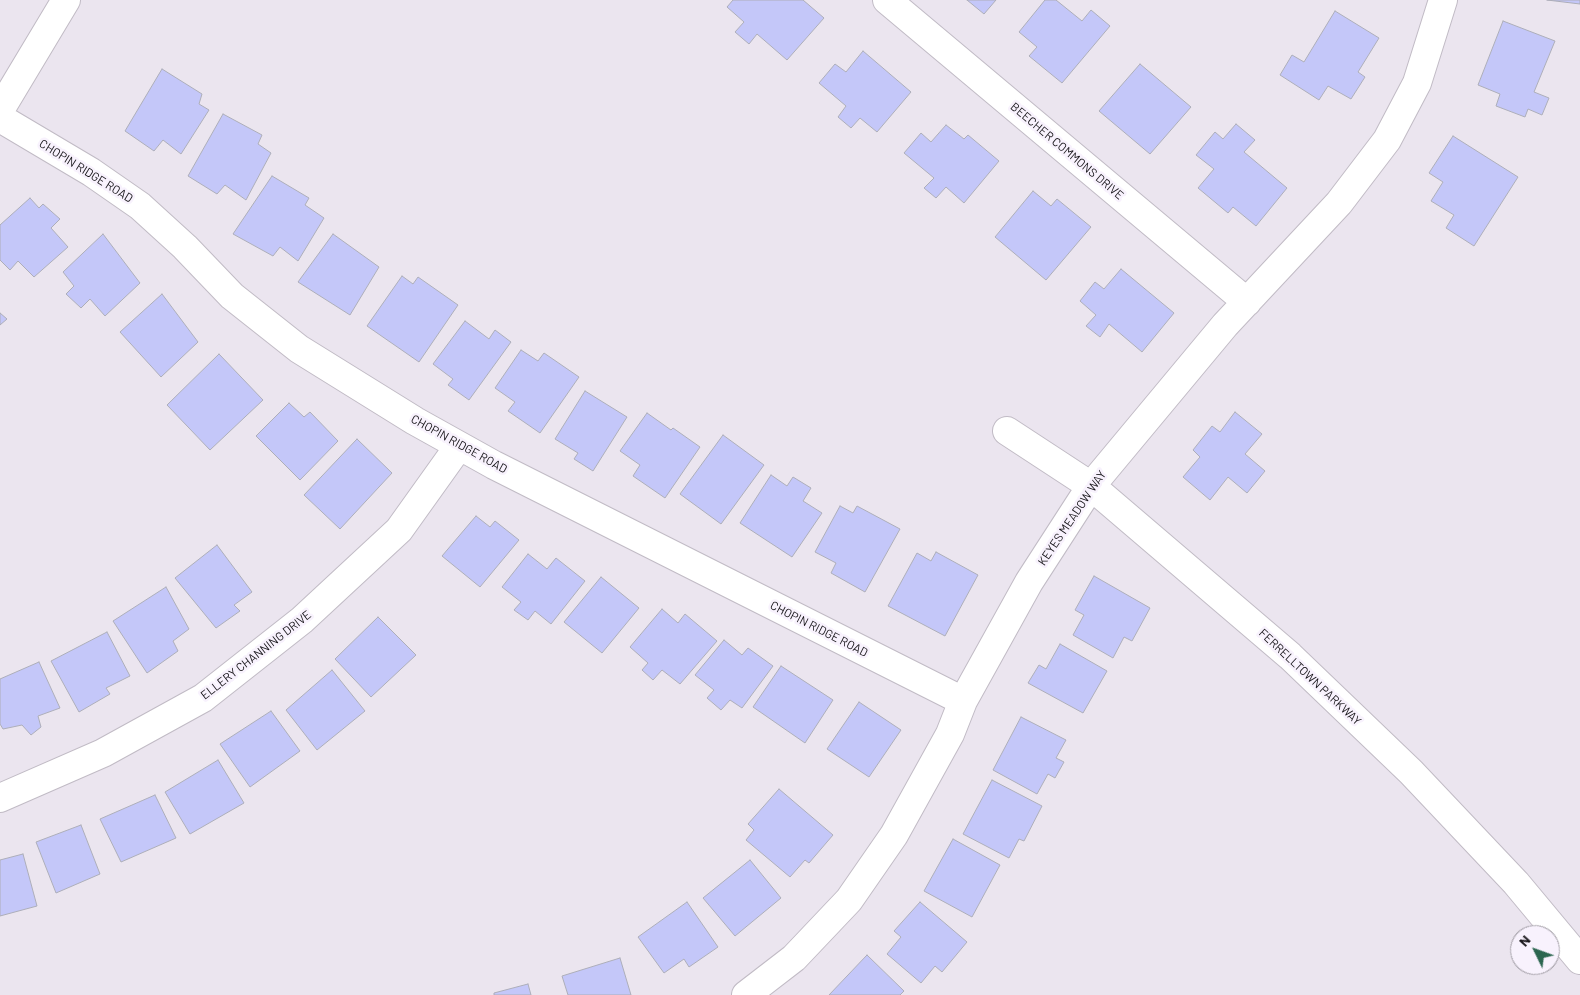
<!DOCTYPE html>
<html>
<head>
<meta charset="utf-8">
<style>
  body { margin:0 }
  #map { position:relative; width:1580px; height:995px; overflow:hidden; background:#ebe5ef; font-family:Barlow,sans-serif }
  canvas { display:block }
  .north { position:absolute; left:1510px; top:925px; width:50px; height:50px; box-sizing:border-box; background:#f8f2fd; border:1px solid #9d99a1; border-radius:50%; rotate:312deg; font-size:14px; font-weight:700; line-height:20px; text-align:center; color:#151317 }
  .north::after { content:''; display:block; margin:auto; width:18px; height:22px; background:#2c6650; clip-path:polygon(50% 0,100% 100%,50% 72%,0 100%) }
</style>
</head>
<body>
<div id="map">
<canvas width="1580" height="995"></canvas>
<div class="north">N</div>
</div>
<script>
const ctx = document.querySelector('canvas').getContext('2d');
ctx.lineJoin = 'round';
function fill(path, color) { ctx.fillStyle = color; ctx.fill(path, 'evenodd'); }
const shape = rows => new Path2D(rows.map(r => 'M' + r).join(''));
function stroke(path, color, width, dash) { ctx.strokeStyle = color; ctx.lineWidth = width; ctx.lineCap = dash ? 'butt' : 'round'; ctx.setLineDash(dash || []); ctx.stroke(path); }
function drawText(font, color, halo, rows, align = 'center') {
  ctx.font = font + ' Barlow,sans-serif'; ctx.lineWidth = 5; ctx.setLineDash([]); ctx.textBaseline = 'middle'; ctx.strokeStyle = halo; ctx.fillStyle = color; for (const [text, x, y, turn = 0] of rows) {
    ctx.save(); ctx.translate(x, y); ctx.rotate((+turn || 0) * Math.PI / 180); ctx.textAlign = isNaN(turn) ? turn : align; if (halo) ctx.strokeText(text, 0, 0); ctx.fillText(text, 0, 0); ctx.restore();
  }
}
const building = shape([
  [733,0,803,0,824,18,787,60,757,34,749,44,735,32,744,22,727,7,733,0],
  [967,0,996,0,984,14,967,0],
  [1045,0,1056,0,1082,21,1091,10,1110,26,1062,83,1029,56,1037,47,1019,32,1045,0],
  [1547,0,1580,0,1580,4,1547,0],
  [1335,11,1379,38,1358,72,1365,77,1351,99,1328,86,1319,100,1280,75,1292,55,1304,62,1335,11],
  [1503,21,1555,41,1534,92,1549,98,1542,115,1528,109,1525,117,1496,106,1500,94,1478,85,1503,21],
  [863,51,911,92,877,132,860,118,851,128,838,117,846,106,819,83,835,64,846,72,863,51],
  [1140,64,1191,107,1150,154,1099,111,1140,64],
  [162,69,202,94,199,104,209,110,181,154,163,140,154,151,125,131,162,69],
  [223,114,262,135,258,144,271,153,246,200,225,185,217,194,188,176,223,114],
  [1236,124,1255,140,1244,152,1287,188,1256,226,1233,207,1228,213,1198,188,1214,169,1196,155,1215,132,1223,139,1236,124],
  [946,125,964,139,968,135,999,161,964,203,946,187,936,198,924,188,934,178,904,153,921,133,931,142,946,125],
  [1453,136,1518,177,1474,246,1446,228,1454,215,1431,201,1443,182,1429,173,1453,136],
  [272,176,309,198,305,205,324,218,298,261,280,247,273,256,233,234,272,176],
  [1033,191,1051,206,1057,199,1091,227,1046,280,995,237,1033,191],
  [30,198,39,208,43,204,60,219,51,228,68,247,34,277,18,261,10,270,0,260,0,225,30,198],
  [103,234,140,283,105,316,90,299,81,308,66,294,74,286,63,272,103,234],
  [333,234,379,267,350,315,298,282,333,234],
  [1121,269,1174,313,1142,352,1109,324,1100,337,1086,326,1096,315,1080,301,1095,282,1104,289,1121,269],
  [402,276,413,284,418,277,458,305,419,362,367,326,402,276],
  [162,294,198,342,161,377,120,332,162,294],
  [0,313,7,319,0,325,0,313],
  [465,321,489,339,495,330,511,342,469,400,448,385,453,379,433,364,465,321],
  [521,350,538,361,544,353,579,377,540,433,508,411,515,402,495,388,521,350],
  [219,354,263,400,210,450,167,405,219,354],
  [585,391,627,417,593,471,574,459,578,453,555,439,585,391],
  [289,403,304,417,310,412,338,441,300,480,256,436,289,403],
  [1235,412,1262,434,1245,454,1265,471,1247,493,1228,477,1210,500,1183,477,1200,457,1193,450,1212,426,1220,432,1235,412],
  [647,413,671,430,673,428,700,447,665,498,633,476,640,465,620,451,647,413],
  [723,435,764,465,721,524,680,494,723,435],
  [357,439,392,473,340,529,304,495,357,439],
  [771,475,787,486,793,477,811,488,803,501,822,513,792,557,740,523,771,475],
  [840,506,853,513,857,506,900,529,865,592,831,573,836,563,815,552,840,506],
  [476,516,490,527,495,521,519,540,480,587,442,556,476,516],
  [217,545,252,592,234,605,240,611,216,628,175,578,217,545],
  [936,552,978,575,945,636,888,606,917,553,931,561,936,552],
  [528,554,547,569,556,558,585,581,551,624,535,611,528,620,514,610,521,602,502,587,528,554],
  [1094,576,1150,608,1132,641,1124,637,1113,658,1073,635,1084,615,1075,610,1094,576],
  [601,577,639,608,602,653,564,622,601,577],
  [166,587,189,629,173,641,178,651,147,673,113,621,166,587],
  [662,609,678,623,685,614,717,641,680,684,662,670,653,680,642,670,648,663,630,647,662,609],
  [378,617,416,655,371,697,335,659,378,617],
  [107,632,130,676,106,688,110,694,79,712,51,661,107,632],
  [724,640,742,655,748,648,773,666,742,708,730,700,721,710,707,698,714,690,695,675,724,640],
  [1060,644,1107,671,1083,713,1028,683,1039,665,1046,669,1060,644],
  [39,662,60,708,38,716,41,727,31,735,22,725,3,729,0,724,0,679,39,662],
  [781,666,833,700,805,743,753,707,781,666],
  [332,670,365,711,317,750,286,710,332,670],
  [859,702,901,730,869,777,827,749,859,702],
  [271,711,300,751,250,787,220,744,271,711],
  [1021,717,1066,740,1056,758,1064,762,1055,778,1048,774,1037,794,993,770,1021,717],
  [218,760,244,803,190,834,165,792,218,760],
  [992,780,1042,806,1024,841,1019,839,1009,858,963,834,992,780],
  [779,789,833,835,809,863,805,860,790,877,746,840,754,830,748,824,779,789],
  [155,795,176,838,121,862,100,819,155,795],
  [81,825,100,874,56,893,36,842,81,825],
  [953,839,1000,865,972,917,924,891,953,839],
  [23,854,37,906,0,916,0,860,23,854],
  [750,860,781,898,735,936,703,898,750,860],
  [687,902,718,947,689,967,684,959,664,973,638,937,687,902],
  [920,902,967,942,942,972,935,966,921,983,887,954,901,937,894,931,920,902],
  [867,955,904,991,900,995,829,995,867,955],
  [620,958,631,995,568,995,562,976,620,958],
  [528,984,531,995,494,995,494,993,528,984]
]);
fill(building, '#c4c7f9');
stroke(building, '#adaeb9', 1);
const minor = shape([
  [887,0,1247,302],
  [0,110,66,0],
  [0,118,91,172,140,206,185,247,232,296,299,349,415,421,494,465,963,701],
  [1007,431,1091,486,1290,656,1411,772,1516,883,1580,960],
  [0,798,103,753,203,698,302,620,399,530,459,446],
  [746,995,794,958,849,900,894,835,950,734,963,701,1029,582,1091,486,1225,325,1339,203,1387,140,1417,83,1443,0]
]);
stroke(minor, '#c1bbc5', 30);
stroke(minor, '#fff', 28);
drawText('12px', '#151317', '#f8f2fd', [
  ["BEECHER COMMONS DRIVE",1067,151,40],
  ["CHOPIN RIDGE ROAD",86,171,32],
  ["CHOPIN RIDGE ROAD",459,444,29],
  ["KEYES MEADOW WAY",1072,518,-56],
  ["CHOPIN RIDGE ROAD",819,629,27],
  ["ELLERY CHANNING DRIVE",256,655,-38],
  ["FERRELLTOWN PARKWAY",1310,677,43]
]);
</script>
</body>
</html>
